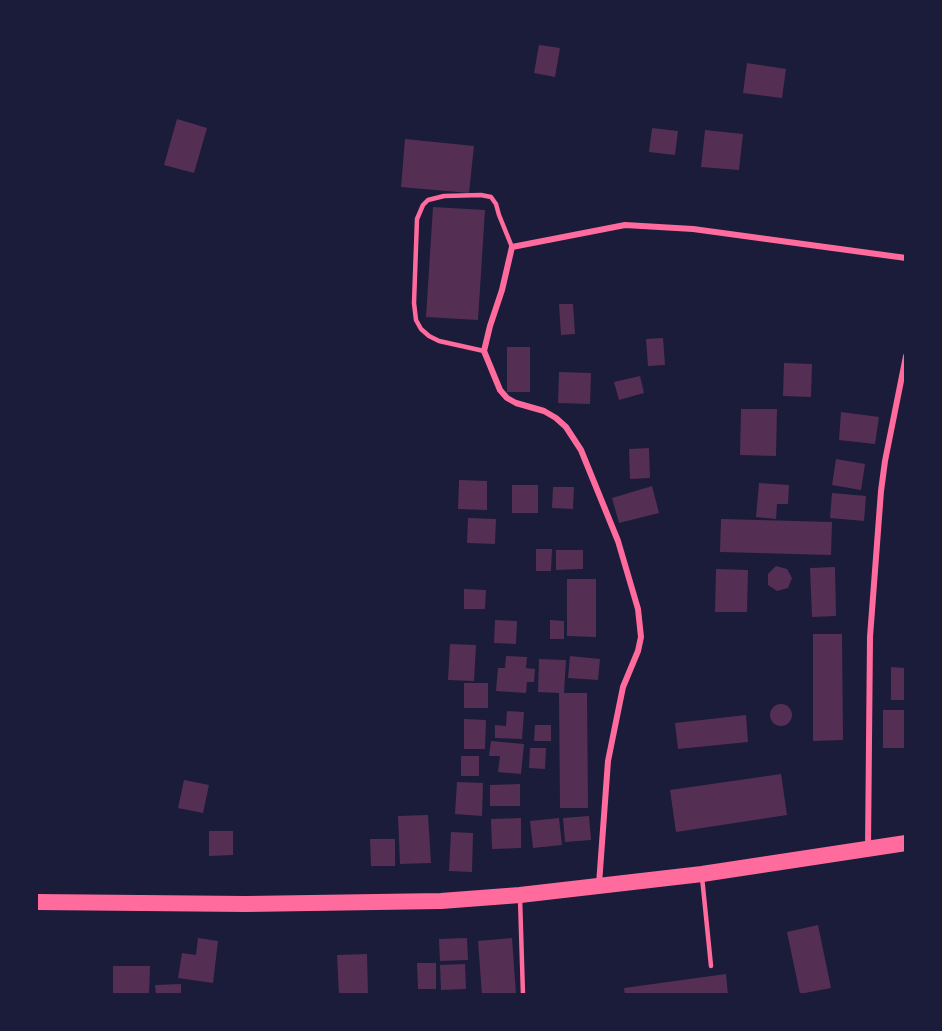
<!DOCTYPE html>
<html>
<head>
<meta charset="utf-8">
<style>
  body { margin:0 }
  #map { position:relative; width:942px; height:1031px; overflow:hidden; background:#1b1b3a; font-family:"Fira Sans Condensed",sans-serif }
  canvas { display:block }
  .frame { position:absolute; inset:0; border:38px solid #1b1b3a; pointer-events:none }
</style>
</head>
<body>
<div id="map">
<canvas width="942" height="1031"></canvas>
<div class="frame"></div>
</div>
<script>
const ctx = document.querySelector('canvas').getContext('2d');
ctx.lineJoin = 'round';
function fill(path, color) { ctx.fillStyle = color; ctx.fill(path, 'evenodd'); }
const shape = rows => new Path2D(rows.map(r => 'M' + r).join(''));
function stroke(path, color, width, dash) { ctx.strokeStyle = color; ctx.lineWidth = width; ctx.lineCap = dash ? 'butt' : 'round'; ctx.setLineDash(dash || []); ctx.stroke(path); }
fill(shape([
  [539,45,560,48,555,77,534,73],
  [747,63,786,69,782,98,743,93],
  [177,119,207,128,194,173,164,165],
  [652,128,678,131,675,155,649,152],
  [705,130,743,134,739,170,701,167],
  [405,139,474,146,469,193,401,187],
  [433,207,485,210,478,320,426,317],
  [559,304,573,304,575,334,561,335],
  [663,338,665,365,648,366,646,339],
  [507,347,530,347,530,392,507,392],
  [784,363,812,364,811,397,783,396],
  [559,372,591,373,590,404,558,403],
  [640,376,644,393,619,400,614,382],
  [741,409,777,409,776,456,740,455],
  [841,412,879,417,875,444,839,440],
  [649,448,650,478,630,479,629,449],
  [836,459,865,464,861,490,832,485],
  [459,480,487,481,487,510,458,509],
  [759,483,789,485,788,504,777,504,776,519,756,517],
  [512,485,538,485,538,513,512,513],
  [652,486,659,513,619,523,612,498],
  [553,487,574,487,573,509,552,508],
  [832,493,866,496,864,521,830,518],
  [468,518,496,519,495,544,467,543],
  [721,519,832,522,831,555,720,552],
  [536,549,552,549,551,571,536,571],
  [556,550,583,550,583,569,556,570],
  [776,566,787,569,792,578,788,588,777,591,768,585,768,574],
  [835,567,836,616,812,617,810,568],
  [716,569,748,570,747,612,715,612],
  [567,579,596,579,596,637,567,636],
  [464,589,486,590,485,609,464,609],
  [495,620,517,621,516,644,494,643],
  [550,620,564,621,564,639,550,639],
  [813,634,842,634,843,740,813,741],
  [450,644,476,645,474,681,448,680],
  [506,656,527,657,526,668,535,669,534,682,527,682,526,693,496,691,498,668,505,668],
  [570,656,600,659,598,680,568,678],
  [539,659,566,660,564,693,587,693,588,808,560,808,559,693,538,692],
  [891,667,906,668,906,700,891,700],
  [464,683,488,683,488,708,464,708],
  '770 715a11 11 0 1 1 22 0a11 11 0 1 1-22 0Z',
  [883,710,906,710,906,748,883,748],
  [507,711,524,712,522,739,495,738,495,725,506,726],
  [746,715,748,742,678,749,675,723],
  [464,719,486,720,485,749,464,749],
  [535,725,551,725,551,741,534,741],
  [491,741,524,744,521,774,498,772,500,756,489,756],
  [530,748,546,748,545,769,529,768],
  [461,756,479,756,479,776,461,776],
  [781,774,787,815,676,832,670,790],
  [184,780,209,785,203,813,178,808],
  [457,782,483,783,482,816,455,814],
  [520,784,520,806,490,806,490,785],
  [428,815,431,863,400,864,398,816],
  [589,816,591,840,565,842,563,818],
  [521,818,521,848,492,849,491,819],
  [559,818,562,845,533,848,530,821],
  [209,831,233,831,233,855,209,856],
  [451,832,473,833,472,872,449,871],
  [370,839,395,839,395,866,371,866],
  [818,925,831,988,800,994,787,932],
  [198,938,218,941,213,983,178,978,182,953,196,955],
  [467,938,468,960,440,961,439,939],
  [512,938,516,995,482,995,478,941],
  [367,954,368,995,339,995,337,955],
  [417,963,436,963,436,989,418,989],
  [465,964,466,989,441,990,440,965],
  [113,966,150,966,149,995,113,995],
  [726,974,728,995,625,995,624,988],
  [181,984,181,995,156,995,155,985]
]), '#542f53');
stroke(shape([
  [484,351,439,341,429,336,421,329,416,320,414,303,417,219,423,205,428,200,444,196,481,195,491,197,496,204,499,215,512,247],
  [702,877,711,966],
  [520,898,523,995]
]), '#ff6b9d', 4.5);
stroke(shape([
  [868,848,870,637,881,491,885,461,906,356],
  [599,884,608,761,623,687,638,651,641,637,638,609,618,541,581,450,566,427,556,418,544,411,516,403,507,398,500,390,484,351,490,326,502,290,512,247,625,225,693,229,906,258]
]), '#ff6b9d', 6);
stroke(shape([
  [36,902,246,904,441,901,520,895,702,874,906,843]
]), '#ff6b9d', 16);
</script>
</body>
</html>
